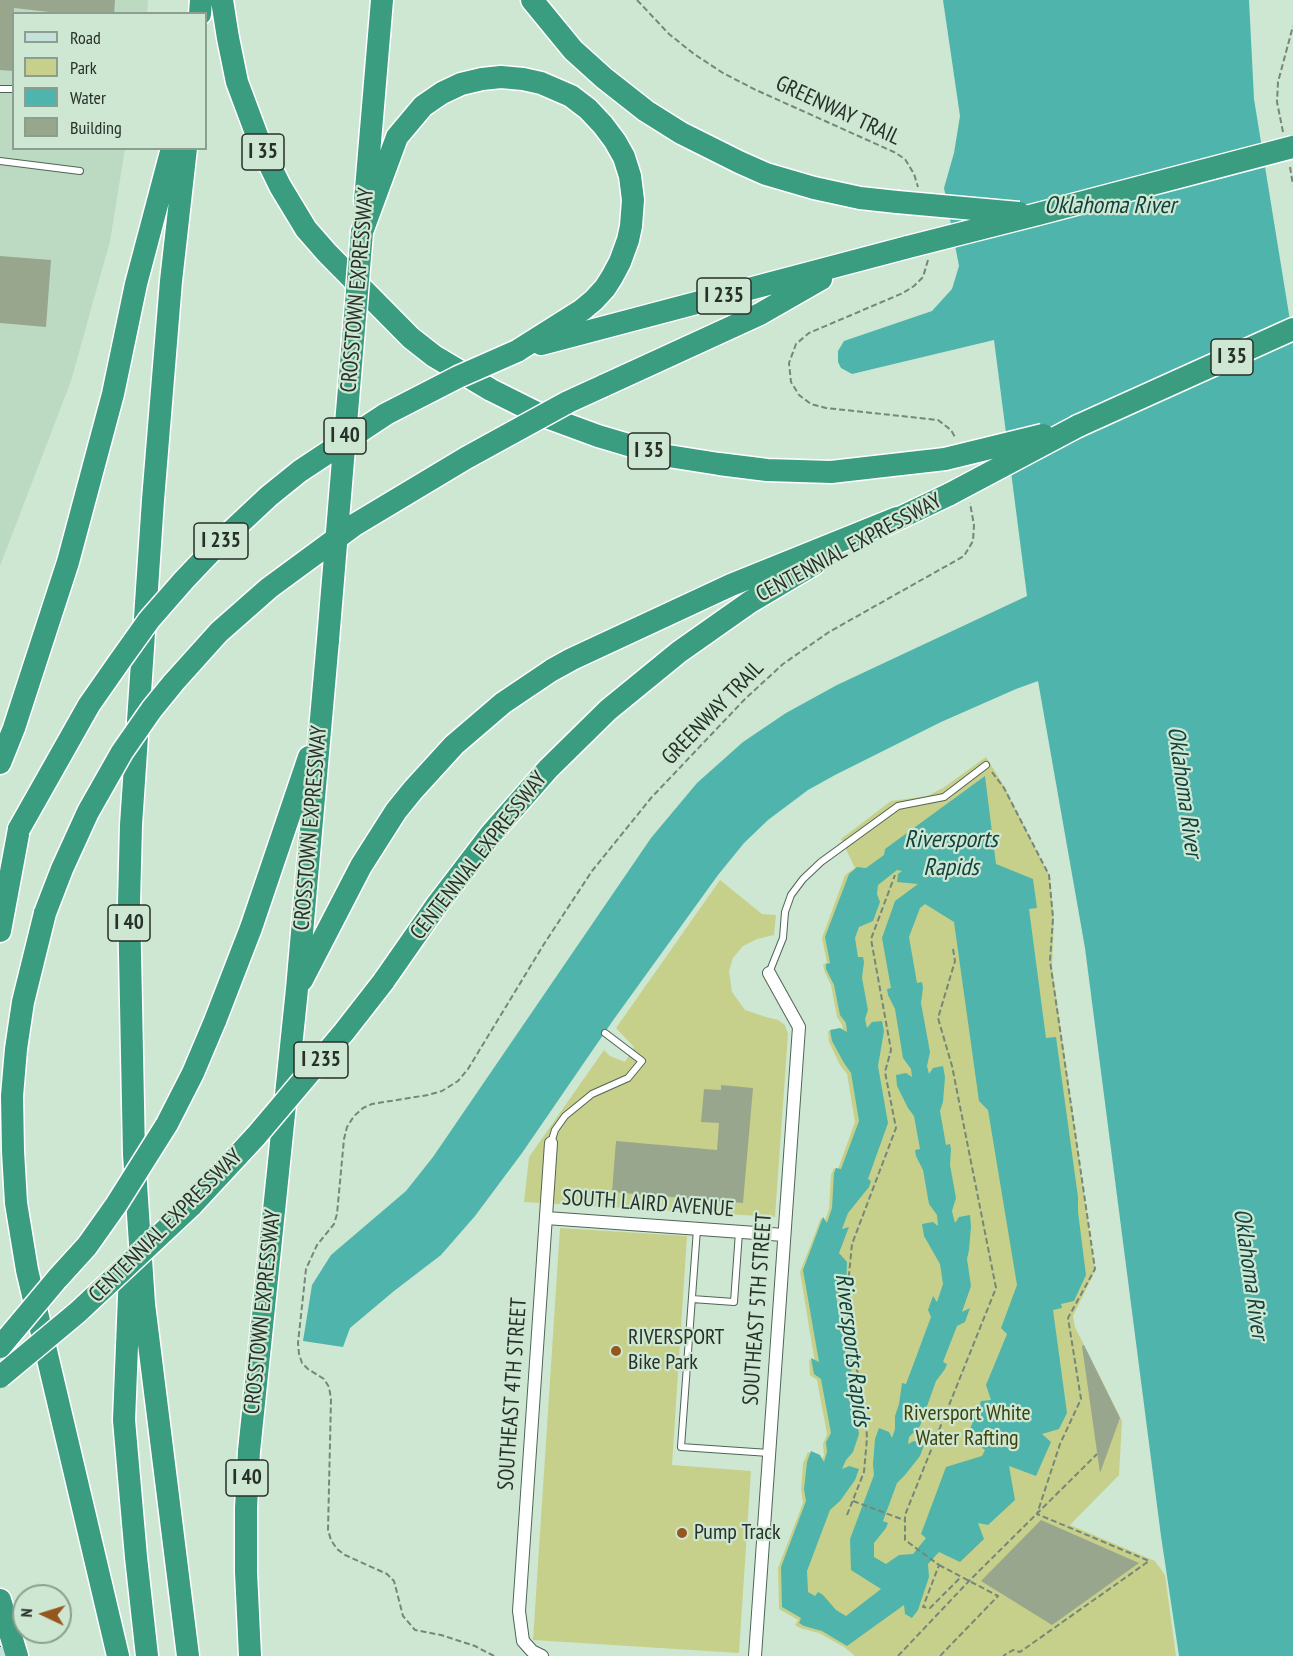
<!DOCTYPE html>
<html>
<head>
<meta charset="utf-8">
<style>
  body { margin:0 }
  #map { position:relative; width:1293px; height:1656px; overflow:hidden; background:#cee7d3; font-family:"PT Sans Narrow",sans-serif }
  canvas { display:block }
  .legend { position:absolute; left:12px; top:12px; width:195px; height:138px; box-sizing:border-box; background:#cee7d3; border:2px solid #8b9e8f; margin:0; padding:8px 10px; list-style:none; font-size:18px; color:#273129 }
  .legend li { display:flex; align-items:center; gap:12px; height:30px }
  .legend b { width:30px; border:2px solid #8b9e8f }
  .north { position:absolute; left:12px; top:1584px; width:60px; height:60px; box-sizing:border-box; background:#cee7d3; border:2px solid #8b9e8f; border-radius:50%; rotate:274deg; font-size:16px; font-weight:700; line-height:24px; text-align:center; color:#273129 }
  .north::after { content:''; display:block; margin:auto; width:21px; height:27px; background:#96571e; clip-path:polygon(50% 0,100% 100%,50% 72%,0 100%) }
</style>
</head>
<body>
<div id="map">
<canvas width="1293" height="1656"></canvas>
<ul class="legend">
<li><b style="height:8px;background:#c4e2d9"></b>Road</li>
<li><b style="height:16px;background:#c7d08a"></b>Park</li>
<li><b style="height:16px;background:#4fb4ac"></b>Water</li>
<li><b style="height:16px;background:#98a68e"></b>Building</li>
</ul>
<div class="north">N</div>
</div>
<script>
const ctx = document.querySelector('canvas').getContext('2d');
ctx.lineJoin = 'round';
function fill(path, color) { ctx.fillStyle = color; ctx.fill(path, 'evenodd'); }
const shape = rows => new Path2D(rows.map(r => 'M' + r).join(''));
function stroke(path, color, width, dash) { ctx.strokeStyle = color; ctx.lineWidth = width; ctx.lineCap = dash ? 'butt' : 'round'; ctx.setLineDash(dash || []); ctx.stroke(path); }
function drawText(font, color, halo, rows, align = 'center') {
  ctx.font = font + ' "PT Sans Narrow",sans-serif'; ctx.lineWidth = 4.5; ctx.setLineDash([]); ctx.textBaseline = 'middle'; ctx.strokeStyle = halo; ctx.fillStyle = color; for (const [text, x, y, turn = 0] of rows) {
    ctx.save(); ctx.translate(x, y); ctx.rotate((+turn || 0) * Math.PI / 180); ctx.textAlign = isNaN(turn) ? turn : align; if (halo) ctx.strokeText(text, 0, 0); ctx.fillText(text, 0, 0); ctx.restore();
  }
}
fill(shape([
  [0,0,148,0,147,13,14,14,14,148,125,149,110,241,71,381,0,566]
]), '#bcdac2');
fill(shape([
  [986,757,1004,786,1050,877,1054,921,1052,967,1095,1271,1073,1316,1075,1327,1122,1421,1119,1475,1070,1525,1155,1561,1165,1575,1176,1656,855,1656,844,1647,819,1633,800,1628,795,1625,798,1620,779,1609,778,1568,803,1503,801,1489,803,1463,808,1452,817,1455,821,1462,824,1455,823,1444,827,1434,817,1380,810,1375,809,1359,815,1363,800,1272,821,1218,824,1223,829,1209,831,1175,834,1168,838,1169,855,1122,847,1074,840,1065,829,1042,828,1031,838,1030,843,1032,842,1025,837,1017,831,985,824,970,823,964,827,963,822,938,845,875,855,868,841,839,891,801,927,796,943,788],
  [720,880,762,914,776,915,774,935,757,939,743,946,733,958,729,971,732,992,745,1010,766,1017,778,1020,785,1025,788,1034,775,1217,524,1202,529,1157,604,1050,610,1056,625,1062,634,1047,616,1028],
  [560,1228,687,1236,672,1465,751,1471,739,1653,533,1640]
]), '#c7d08a');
fill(shape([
  [943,0,1249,0,1254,99,1293,339,1293,1656,1179,1656,1161,1536,1085,948,1038,681,1016,689,941,722,835,775,808,790,768,820,744,843,718,875,614,1019,522,1153,475,1216,441,1255,394,1291,350,1328,343,1347,303,1341,312,1285,331,1255,406,1191,433,1157,651,838,697,783,743,742,786,713,837,685,1027,596,994,340,852,374,841,368,838,362,838,351,844,341,932,311,952,289,959,266,944,188,954,153,960,116],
  [985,776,996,864,1033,879,1037,908,1029,909,1046,1038,1056,1037,1078,1197,1078,1212,1086,1275,1074,1301,1061,1304,1062,1308,1053,1310,1067,1413,1059,1429,1042,1434,1051,1442,1036,1476,1009,1466,1015,1500,988,1525,978,1523,984,1539,960,1562,939,1552,928,1564,929,1577,918,1610,912,1618,905,1614,904,1605,847,1646,822,1631,804,1626,799,1623,801,1618,782,1607,781,1567,806,1501,804,1489,807,1462,811,1451,820,1455,824,1462,827,1452,826,1442,831,1433,821,1379,814,1374,811,1358,819,1362,803,1270,823,1217,827,1223,832,1208,834,1173,836,1168,841,1169,859,1121,851,1073,844,1063,832,1041,830,1030,840,1028,847,1032,846,1023,840,1015,834,985,826,969,826,964,830,963,825,937,849,874,857,867,866,868,884,855,885,849],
  [897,870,902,871,898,874,897,882,918,884,895,901,882,938,891,988,887,989,888,995,895,1009,903,1058,911,1069,912,1077,906,1073,896,1075,897,1086,908,1108,914,1116,920,1149,915,1150,916,1156,923,1170,929,1204,937,1215,938,1226,933,1222,922,1224,924,1236,940,1264,943,1284,937,1302,933,1296,928,1310,931,1317,906,1384,902,1383,899,1404,895,1416,895,1429,892,1438,889,1432,879,1428,875,1439,873,1464,874,1475,850,1539,851,1570,881,1589,846,1616,836,1610,823,1595,818,1592,815,1596,808,1592,807,1571,830,1510,840,1501,855,1480,859,1469,849,1466,842,1469,846,1460,853,1452,859,1434,849,1374,854,1367,851,1351,846,1357,836,1295,846,1286,847,1262,839,1253,849,1227,842,1229,848,1213,869,1187,871,1181,868,1179,888,1123,878,1066,884,1031,882,1021,872,1022,867,1028,865,1019,868,1010,862,978,864,962,863,957,858,957,855,938,859,927,873,921,880,902,877,894,878,885],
  [925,904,954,922,979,1101,988,1110,1017,1285,1001,1328,1007,1334,986,1385,991,1400,981,1401,967,1437,985,1450,982,1456,946,1467,921,1534,926,1538,913,1554,899,1555,886,1564,874,1557,874,1543,886,1528,888,1523,883,1521,897,1483,905,1475,920,1456,924,1445,914,1441,908,1444,909,1437,920,1426,936,1381,945,1369,947,1364,943,1362,957,1326,965,1322,970,1308,962,1312,971,1286,967,1259,969,1250,971,1227,970,1215,959,1217,955,1223,952,1211,956,1198,950,1165,951,1149,950,1144,946,1145,940,1111,943,1102,945,1077,943,1066,933,1068,929,1074,927,1066,930,1052,921,1003,923,988,922,982,917,983,909,937,920,908]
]), '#4fb4ac');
fill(shape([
  [0,0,115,0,114,14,67,14,14,8,14,71,0,70],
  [0,256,51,260,46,327,0,323],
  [721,1085,753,1088,743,1203,612,1192,616,1141,717,1150,719,1123,701,1122,704,1089,721,1090],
  [1084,1345,1120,1418,1100,1473,1082,1346],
  [1041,1520,1139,1563,1052,1625,981,1581]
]), '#98a68e');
const lane = shape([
  [0,89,14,89],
  [0,161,80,171],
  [769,973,783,938,785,912,791,895,803,879,821,862,898,806,944,797,986,765],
  [551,1143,555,1130,565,1116,592,1094,628,1078,642,1061,605,1033],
  [697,1229,681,1447,769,1453],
  [692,1299,734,1302,739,1232]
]);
const street = shape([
  [546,1218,784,1235],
  [542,1656,532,1651,523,1641,519,1611,551,1143],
  [755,1656,799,1027,769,973]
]);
const secondary = shape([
  [0,1656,5,1656]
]);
const highway = shape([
  [222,0,228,38,237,82,262,149,280,186,306,229,327,253,411,338,434,356,491,390,541,415,598,436,662,455,719,464,767,470,831,472,945,459],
  [532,0,573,50,604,78,646,111,681,133,739,162,766,174,814,188,860,198,897,202],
  [200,14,201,0],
  [186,148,171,281,153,500,131,825,129,903,134,1154,144,1304,188,1656],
  [365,201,382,0],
  [362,232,397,137,423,106,442,93,461,84,482,79,501,77,523,79,541,83,571,96,588,109,603,125,615,141,624,157,630,176,633,200,631,226,628,240,620,262,612,277,605,288,594,300,582,310,517,351],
  [541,344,908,247],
  [603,386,760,314,821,279],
  [1078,426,1293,329],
  [885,525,950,494],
  [0,763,14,728,68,562,113,394,136,284,172,148],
  [45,913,23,1002,16,1049,12,1096,13,1151,16,1203,27,1270,118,1656],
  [0,931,19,829],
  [302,980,361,866,396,811,413,790,454,745,503,703,552,670,572,659,731,585,897,518],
  [383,982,436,906,491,834,548,769,608,710,679,652,750,602,814,564],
  [215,1021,251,928,309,757],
  [191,1206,256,1136],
  [130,1272,124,1420,136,1557,147,1656],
  [0,1600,17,1656],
  [250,1656,246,1572,246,1508,249,1451,297,989,328,640]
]);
stroke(lane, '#4f6554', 8);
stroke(street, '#4f6554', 14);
stroke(secondary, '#4f6554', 20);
stroke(highway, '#fff', 25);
stroke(shape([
  [637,0,669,34,694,54,723,73,756,90,894,152,905,159,914,174,918,187],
  [1283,132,1277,102,1278,82,1293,26],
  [1290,167,1293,185],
  [928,260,923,277,914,286,903,293,809,333,796,344,789,363,791,382,799,395,811,404,826,408,938,420,951,430,955,437],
  [992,772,1004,788,1049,875,1053,918,1050,961,1095,1269,1068,1318,1081,1399,1060,1444,1037,1514,1149,1561,1020,1652,1013,1650,1003,1656],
  [953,949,955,961,938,1018,952,1066,996,1288,905,1515,905,1540,939,1565,923,1607,930,1608,961,1577],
  [853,1501,904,1520],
  [847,1515,864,1472,867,1438,866,1422,846,1305,852,1244,896,1128,885,1072,891,1050,871,939,895,875],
  [939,1565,998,1596,940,1656],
  [494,1656,475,1646,441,1635,415,1630,403,1616,394,1581,387,1574,345,1555,337,1549,331,1540,328,1530,331,1399,329,1387,324,1379,308,1369,302,1363,299,1354,298,1343,306,1269,317,1245,334,1224,337,1214,344,1139,347,1127,354,1116,363,1108,372,1104,428,1095,442,1091,458,1081,468,1069,544,944,592,871,651,798,745,699,783,664,829,632,964,556,973,541,974,525,970,503],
  [898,1656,969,1581,1097,1454]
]), '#76877a', 2, [6, 3]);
stroke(lane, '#fff', 6);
stroke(street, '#fff', 12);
stroke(secondary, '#c4e2d9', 18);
stroke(highway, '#3b9d7f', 22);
const highwayBridge = shape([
  [897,202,1019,213],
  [908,247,1038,214,1293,147],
  [945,459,1043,435],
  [950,494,1078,426],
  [328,640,362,232],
  [19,829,89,705,119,662,149,620,184,580,223,539,269,496,300,471,386,414,458,377,517,351],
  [45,913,62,869,88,812,122,752,152,709,174,682,219,632,269,588,356,524,466,458,568,402,603,386],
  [256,1136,344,1032,383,982],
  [0,1347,57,1279,87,1246,116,1205,167,1124,193,1073,215,1021],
  [0,1377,78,1312,191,1206]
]);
stroke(highwayBridge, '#fff', 25, []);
stroke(highwayBridge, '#3b9d7f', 22);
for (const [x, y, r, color] of [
  [616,1351,6,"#96571e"],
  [682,1533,6,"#96571e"]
]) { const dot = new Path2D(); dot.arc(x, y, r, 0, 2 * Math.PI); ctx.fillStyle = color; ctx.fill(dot); stroke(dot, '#cee7d3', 2); }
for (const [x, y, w] of [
  [263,152,42],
  [724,296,54],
  [1232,357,42],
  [345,436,42],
  [649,451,42],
  [221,541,54],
  [129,923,42],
  [321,1060,54],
  [247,1478,42]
]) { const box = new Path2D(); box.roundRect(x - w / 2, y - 18, w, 36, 4.5); ctx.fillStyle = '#cee7d3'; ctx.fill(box); stroke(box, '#273129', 1.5); }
drawText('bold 21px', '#273129', null, [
  ["I 35",263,152],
  ["I 235",724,296],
  ["I 35",1232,357],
  ["I 40",345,436],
  ["I 35",649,451],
  ["I 235",221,541],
  ["I 40",129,923],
  ["I 235",321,1060],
  ["I 40",247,1478]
]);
drawText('22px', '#273129', '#cee7d3', [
  ["GREENWAY TRAIL",838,111,25],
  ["CROSSTOWN EXPRESSWAY",358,290,-85],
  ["CENTENNIAL EXPRESSWAY",849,548,-28],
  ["GREENWAY TRAIL",713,713,-46],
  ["CROSSTOWN EXPRESSWAY",311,828,-85],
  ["CENTENNIAL EXPRESSWAY",479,856,-52],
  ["SOUTH LAIRD AVENUE",648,1204,4],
  ["CENTENNIAL EXPRESSWAY",166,1226,-45],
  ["SOUTHEAST 5TH STREET",758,1309,-86],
  ["CROSSTOWN EXPRESSWAY",263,1312,-84],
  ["SOUTHEAST 4TH STREET",513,1394,-86]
]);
drawText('22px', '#273129', '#cee7d3', [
  ["RIVERSPORT",628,1338],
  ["Bike Park",628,1363],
  ["Pump Track",694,1533]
], 'left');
drawText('22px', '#3e430b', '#cee7d3', [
  ["Riversport White",967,1414],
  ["Water Rafting",967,1439]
]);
drawText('italic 24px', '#13413e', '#cee7d3', [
  ["Oklahoma River",1110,206],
  ["Oklahoma River",1184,792,82],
  ["Riversports",951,840],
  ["Rapids",951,868],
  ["Oklahoma River",1250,1274,82],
  ["Riversports Rapids",852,1350,83]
]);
</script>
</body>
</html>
